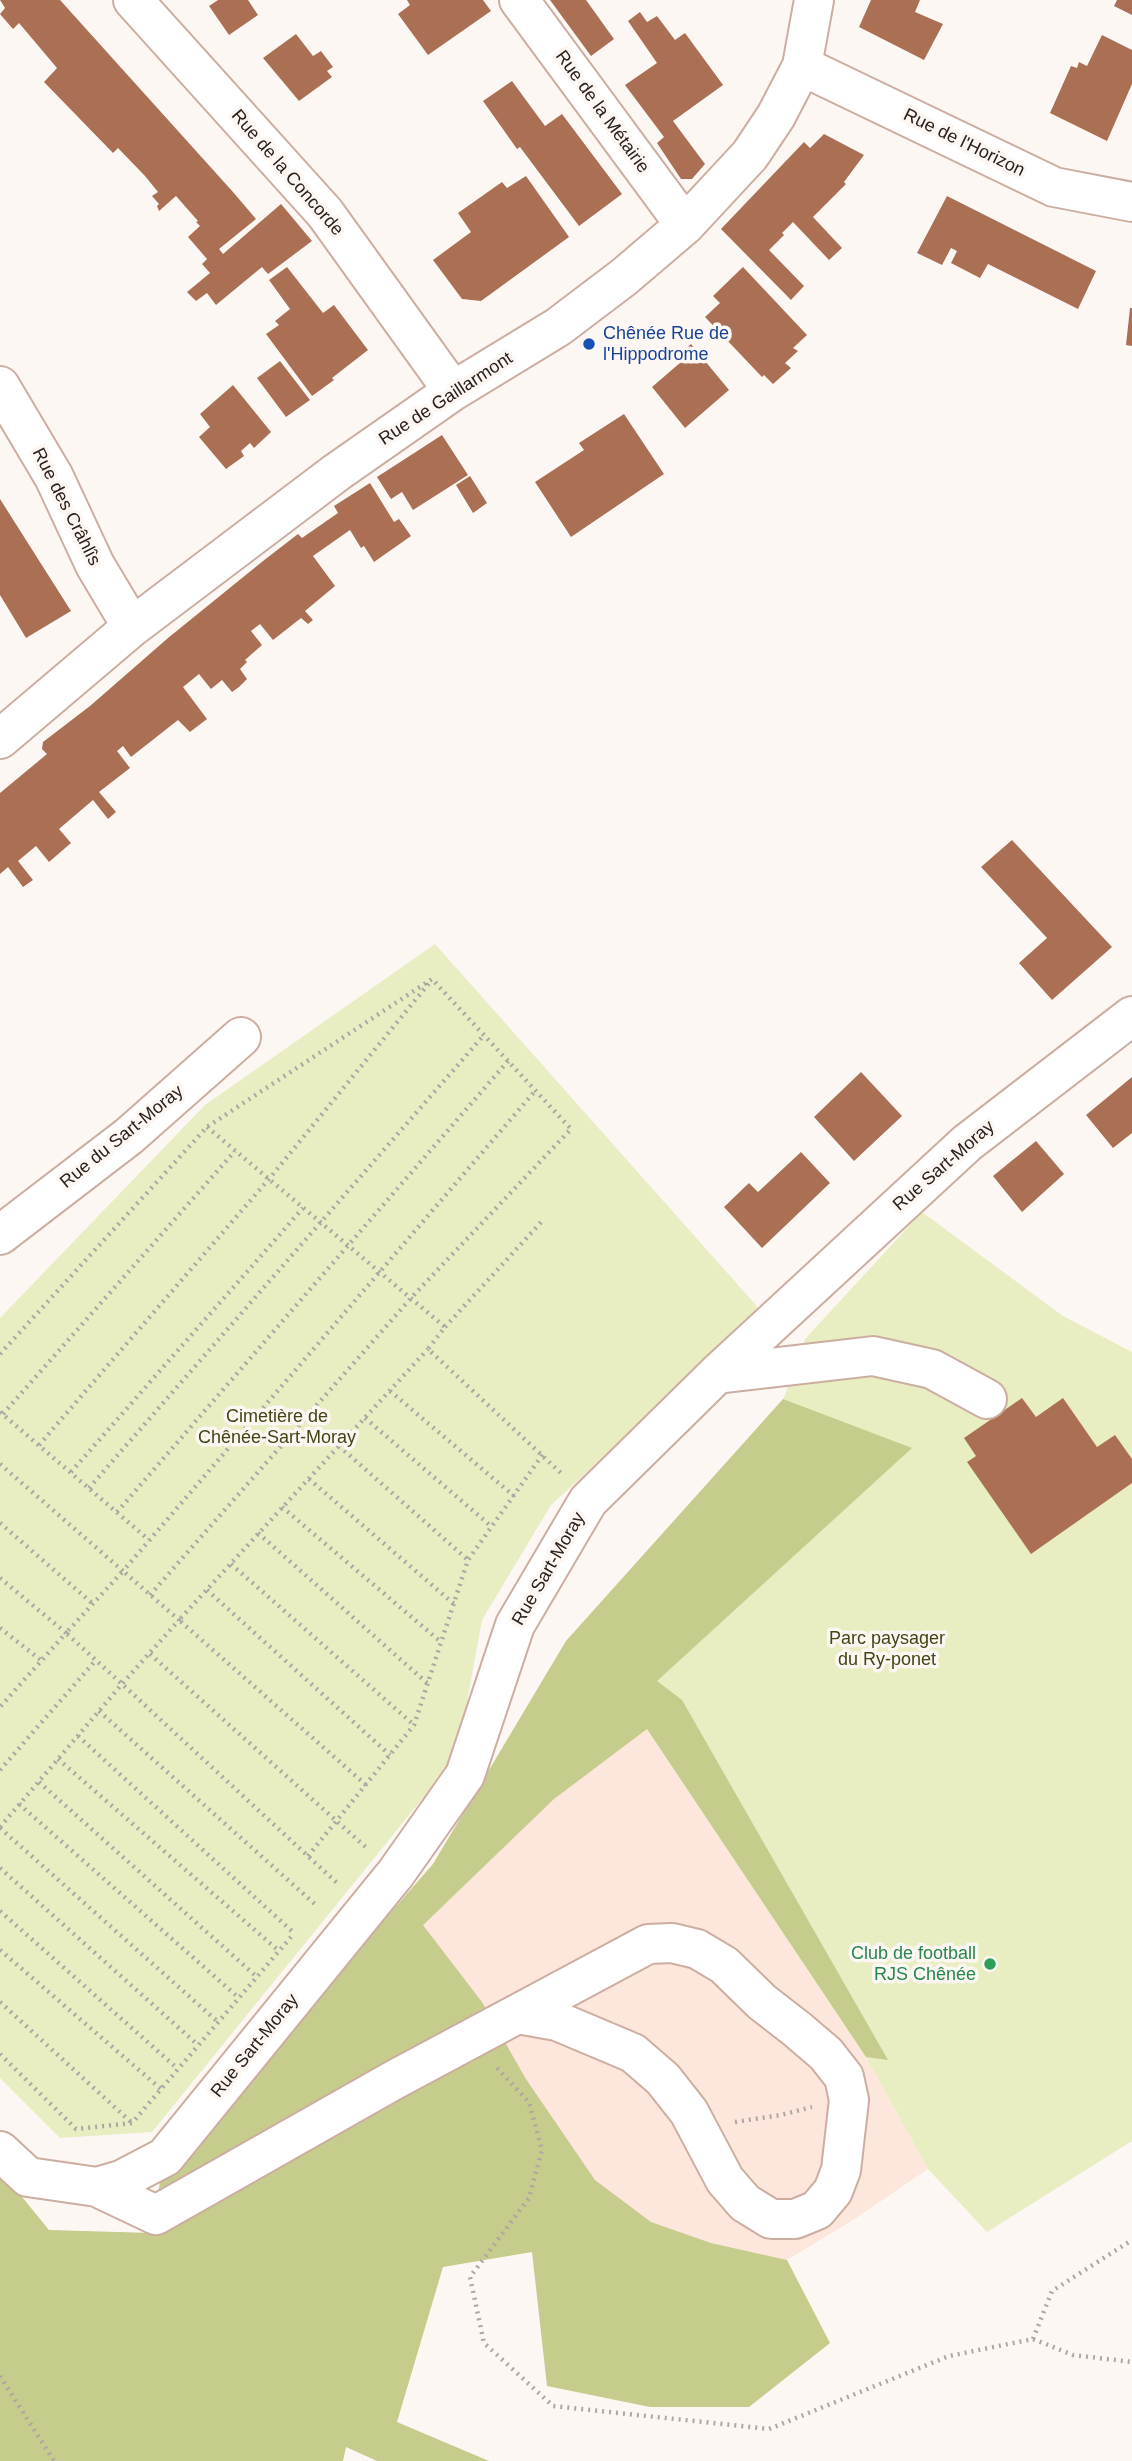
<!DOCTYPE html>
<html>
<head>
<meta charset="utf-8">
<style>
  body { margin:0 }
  canvas { display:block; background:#fdf7f4 }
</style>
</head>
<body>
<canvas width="1132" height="2461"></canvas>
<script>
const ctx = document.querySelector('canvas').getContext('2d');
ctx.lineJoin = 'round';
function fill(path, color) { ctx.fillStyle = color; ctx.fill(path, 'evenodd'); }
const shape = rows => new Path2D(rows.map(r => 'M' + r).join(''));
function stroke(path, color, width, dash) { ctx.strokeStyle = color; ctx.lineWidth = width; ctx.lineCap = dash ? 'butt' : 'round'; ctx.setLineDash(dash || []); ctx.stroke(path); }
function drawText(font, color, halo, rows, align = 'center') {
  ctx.font = font + ' Arial,sans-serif'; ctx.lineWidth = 7; ctx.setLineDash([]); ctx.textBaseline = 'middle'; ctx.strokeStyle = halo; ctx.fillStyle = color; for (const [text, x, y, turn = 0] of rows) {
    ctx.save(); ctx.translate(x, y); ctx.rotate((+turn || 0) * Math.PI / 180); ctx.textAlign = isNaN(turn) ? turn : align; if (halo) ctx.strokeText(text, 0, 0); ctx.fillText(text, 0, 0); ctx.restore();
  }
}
fill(shape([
  [647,1729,866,2057,928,2169,853,2220,787,2260,711,2243,651,2222,595,2180,526,2079,482,2002,423,1925,554,1799]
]), '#fde6db');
fill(shape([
  [435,944,762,1312,551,1505,482,1620,457,1756,152,2132,60,2138,0,2078,0,1318,205,1105],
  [922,1212,1063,1316,1132,1352,1132,2141,987,2232,928,2169,866,2057,647,1729,554,1799,160,2181,167,2169,433,1864,566,1641,783,1400,805,1339]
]), '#e8edc2');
fill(shape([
  [783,1399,912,1448,657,1681,682,1700,888,2060,866,2057,647,1729,554,1799,423,1925,482,2002,526,2079,595,2180,651,2222,711,2243,787,2260,830,2343,749,2407,650,2407,547,2386,532,2252,443,2267,397,2422,489,2461,377,2461,346,2447,343,2461,0,2461,0,2170,49,2230,153,2233,160,2181,167,2169,433,1864,566,1641]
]), '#c6cc8b');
fill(shape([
  [0,0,60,0,233,192,256,219,219,249,223,254,281,204,312,241,268,274,262,267,216,305,207,293,196,301,187,292,210,273,202,264,207,259,188,237,200,226,196,222,198,221,176,196,159,211,157,206,159,204,152,196,158,192,145,176,118,148,113,153,44,82,57,68,19,23,13,29,0,14,5,8],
  [218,0,248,0,258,15,229,35,209,6],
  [407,0,483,0,491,11,428,55,398,14,410,5],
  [550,0,586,0,614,39,591,56],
  [871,0,920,0,915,12,943,24,924,60,859,27],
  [1117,0,1132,0,1132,15,1114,6],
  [640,12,647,22,657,16,675,40,685,33,723,85,673,121,705,164,692,179,681,179,657,143,664,137,625,85,657,63,628,21],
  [296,34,313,56,321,51,333,67,327,71,332,77,299,101,263,58],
  [1102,35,1132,50,1132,84,1107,141,1050,113,1071,66,1077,68,1079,62,1087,66],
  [512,81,545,126,562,114,622,194,579,226,520,147,517,149,483,101],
  [824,134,864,155,844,182,846,184,813,217,842,248,829,260,793,222,782,233,784,235,769,250,804,286,791,300,721,229,804,142,810,148],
  [526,176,569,237,481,301,462,299,433,260,471,232,458,213,502,182,507,188],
  [947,196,1096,271,1078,309,988,264,980,278,951,263,957,251,951,248,942,265,917,253],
  [287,267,323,313,334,305,368,350,332,378,334,380,312,396,266,334,279,325,275,321,290,309,269,280],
  [743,267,807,335,793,348,798,351,785,363,791,368,773,384,764,375,762,377,705,317,720,303,713,296],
  [1130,308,1132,308,1132,346,1126,345],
  [691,344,729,390,685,428,652,387,681,362,676,356],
  [280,361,310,400,286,417,257,378],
  [233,385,271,432,254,448,250,443,241,451,244,456,226,469,199,437,210,427,200,414],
  [624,414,664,474,571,537,535,482,584,450,579,443],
  [442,435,468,475,413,510,402,492,391,499,377,477],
  [470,476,487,503,473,513,456,485],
  [370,483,394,522,399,519,411,536,374,562,364,546,361,548,350,530,313,556,335,586,305,611,313,620,308,624,301,618,273,640,260,624,251,631,262,645,245,660,247,662,240,669,247,679,239,687,232,692,222,680,211,689,199,674,183,687,207,719,190,732,178,720,131,757,123,746,117,751,130,768,99,792,116,812,108,819,93,800,59,829,71,843,49,862,36,846,18,861,33,880,23,887,8,867,0,874,0,793,47,754,42,749,43,742,90,706,168,638,263,561,298,534,302,538,338,513,334,506],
  [0,499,71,611,26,638,0,595],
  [1012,840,1112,947,1052,1000,1019,963,1047,938,981,867],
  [861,1072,902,1116,854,1161,814,1117],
  [1132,1077,1132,1133,1113,1148,1086,1115],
  [1036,1141,1064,1174,1022,1212,993,1176],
  [801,1152,830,1183,762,1248,724,1207,749,1183,758,1192],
  [1022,1398,1036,1417,1063,1398,1097,1447,1115,1435,1132,1459,1132,1483,1031,1554,967,1462,976,1456,964,1438]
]), '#ab7054');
const minor = shape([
  [133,0,325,213,453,391],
  [519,0,685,225],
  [802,66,1054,187,1132,202],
  [0,386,54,477,95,565,132,627],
  [0,739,132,627,337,472,453,391,558,327,624,277,685,225,750,155,776,116,802,66,814,0],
  [0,1235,129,1136,241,1037],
  [717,1374,873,1356,932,1369,987,1399],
  [0,2151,28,2177,97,2187,121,2180,165,2157,396,1873,465,1775,515,1625,588,1501,717,1374,967,1143,1132,1016],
  [97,2187,156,2215,394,2080,648,1944,672,1943,697,1949,724,1965,762,2002,798,2030,826,2054,844,2077,849,2100,841,2170,833,2191,817,2210,795,2219,771,2219,745,2203,725,2180,689,2112,663,2079,633,2053,557,2021,518,2014]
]);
stroke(minor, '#ccaea1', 42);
stroke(shape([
  [207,1127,445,1327,428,1349,563,1475],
  [445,1327,544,1219],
  [0,1354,207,1127,432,979,571,1129,411,1298,150,1595],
  [390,1391,514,1496],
  [0,1412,149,1540],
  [3,1414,235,1151],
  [365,1418,492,1527],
  [39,1445,269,1179,430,982],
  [339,1446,468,1560],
  [0,1464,123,1571,535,1091],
  [71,1472,303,1208],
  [309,1479,454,1604],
  [89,1488,484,1035],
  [282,1507,441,1642],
  [117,1512,508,1061],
  [0,1523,93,1604],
  [258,1533,427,1683],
  [231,1564,414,1725],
  [0,1578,66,1633,0,1707],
  [207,1590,390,1755],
  [0,1628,42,1661],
  [150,1654,369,1850],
  [99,1711,317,1906],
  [78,1736,294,1933],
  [58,1759,279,1951],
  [0,1770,96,1660],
  [39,1782,257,1977],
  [366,1785,179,1620,428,1349],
  [19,1804,239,1998],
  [0,1827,99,1711,122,1684,179,1620,123,1571,66,1633,122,1684,337,1883,335,1885],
  [0,1828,218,2022],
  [308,1856,414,1725,468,1560,543,1454],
  [0,1868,198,2045],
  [0,1911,178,2069],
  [0,1950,161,2089],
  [0,2002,132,2123],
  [0,2054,76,2129,132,2123,291,1937],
  [497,2068,529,2102,542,2150,529,2198,470,2277,484,2343,553,2406,769,2429,949,2356,1033,2339,1073,2355,1132,2362],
  [735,2122,781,2115,812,2107],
  [1033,2339,1052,2291,1132,2240],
  [0,2376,54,2461]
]), '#aea6a2', 4.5, [2, 5]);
stroke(minor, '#fff', 38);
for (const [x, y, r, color] of [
  [589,344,7,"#1a4fb4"],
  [990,1964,7,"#2e9e5b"]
]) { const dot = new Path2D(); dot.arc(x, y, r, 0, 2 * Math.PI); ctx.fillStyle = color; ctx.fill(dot); stroke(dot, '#fdf7f4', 2.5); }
drawText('18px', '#2b201b', '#fdf7f4', [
  ["Rue de la Métairie",602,112,54],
  ["Rue de l'Horizon",964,143,26],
  ["Rue de la Concorde",287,173,49],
  ["Rue de Gaillarmont",446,399,-33],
  ["Rue des Crâhlîs",66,507,63],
  ["Rue du Sart-Moray",122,1137,-39],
  ["Rue Sart-Moray",944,1166,-41],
  ["Rue Sart-Moray",549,1569,-60],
  ["Rue Sart-Moray",255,2046,-51]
]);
drawText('18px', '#164399', '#fdf7f4', [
  ["Chênée Rue de",603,334],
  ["l'Hippodrome",603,355]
], 'left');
drawText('18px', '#424514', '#fdf7f4', [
  ["Cimetière de",277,1417],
  ["Chênée-Sart-Moray",277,1438],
  ["Parc paysager",887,1639],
  ["du Ry-ponet",887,1660]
]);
drawText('18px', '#27864d', '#fdf7f4', [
  ["Club de football",976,1954],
  ["RJS Chênée",976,1975]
], 'right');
</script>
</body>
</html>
